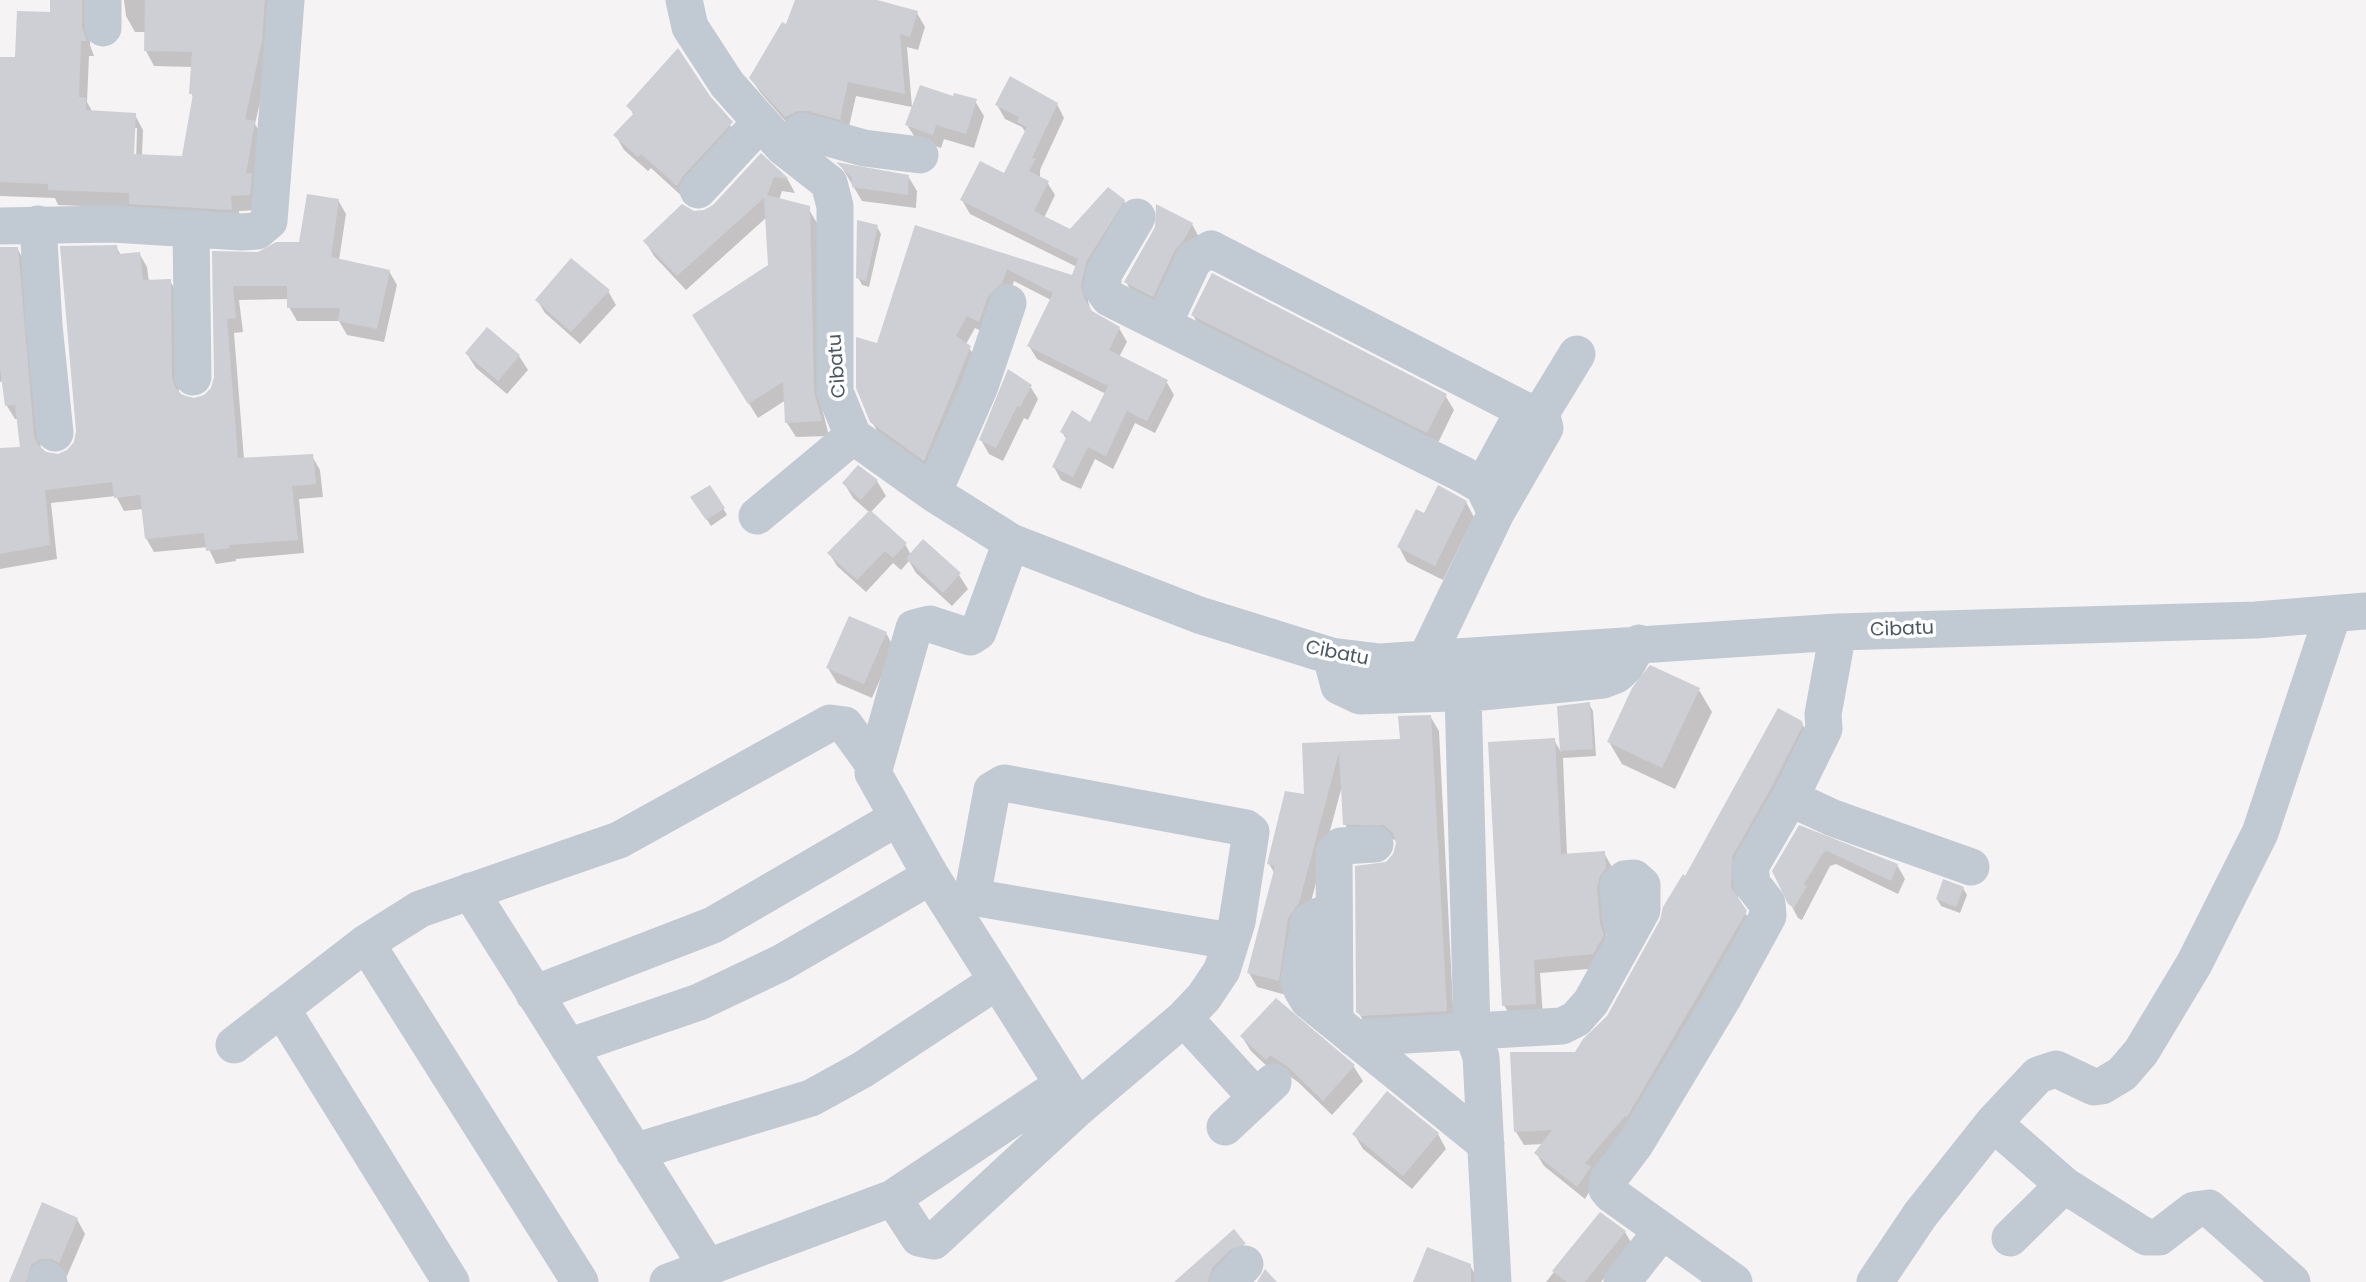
<!DOCTYPE html>
<html>
<head>
<meta charset="utf-8">
<style>
  body { margin:0 }
  canvas { display:block; background:#f5f3f3 }
</style>
</head>
<body>
<canvas width="2366" height="1282"></canvas>
<script>
const ctx = document.querySelector('canvas').getContext('2d');
ctx.lineJoin = 'round';
function fill(path, color) { ctx.fillStyle = color; ctx.fill(path, 'evenodd'); }
const shape = rows => new Path2D(rows.map(r => 'M' + r).join(''));
function stroke(path, color, width, dash) { ctx.strokeStyle = color; ctx.lineWidth = width; ctx.lineCap = dash ? 'butt' : 'round'; ctx.setLineDash(dash || []); ctx.stroke(path); }
function drawText(font, color, halo, rows, align = 'center') {
  ctx.font = font + ' Poppins,sans-serif'; ctx.lineWidth = 7; ctx.setLineDash([]); ctx.textBaseline = 'middle'; ctx.strokeStyle = halo; ctx.fillStyle = color; for (const [text, x, y, turn = 0] of rows) {
    ctx.save(); ctx.translate(x, y); ctx.rotate((+turn || 0) * Math.PI / 180); ctx.textAlign = isNaN(turn) ? turn : align; if (halo) ctx.strokeText(text, 0, 0); ctx.fillText(text, 0, 0); ctx.restore();
  }
}
fill(shape([
  [51,0,98,0,93,5,90,45,94,56,89,56,87,102,93,113,135,115,143,130,142,156,183,158,194,99,191,93,193,67,154,66,146,51,146,32,135,32,126,16,124,0,275,0,270,58,255,124,263,138,258,210,239,211,240,225,133,208,58,205,55,198,0,196,0,70,17,59,52,14],
  [133,128,137,128,136,163,132,163],
  [797,0,875,0,917,13,925,27,918,50,907,47,912,107,856,96,848,131,794,131,760,92,751,78,787,26],
  [708,97,740,138,686,200,651,168,648,171,624,150,616,136,634,116,629,106],
  [975,101,984,116,974,148,944,139,941,148,916,139,907,125],
  [1057,104,1064,118,1040,170,1040,178,1047,182,1055,195,1044,218,1071,231,1124,201,1132,214,1093,276,1088,301,1091,312,1119,328,1127,342,1119,357,1166,381,1174,395,1155,433,1135,423,1113,469,1095,459,1081,489,1061,480,1054,467,1067,440,1062,432,1091,425,1106,394,1037,359,1029,346,1051,300,1014,281,1009,297,987,334,975,328,966,344,978,360,932,473,880,436,872,422,878,345,916,227,1073,277,1077,267,970,214,962,200,1005,175,1026,133,1022,127,1005,119,997,105],
  [761,156,788,180,795,193,782,191,779,200,808,208,817,223,822,408,829,436,796,437,787,423,786,400,758,418,703,330,770,266,767,217,686,290,654,256,645,241,694,212,704,212,714,206],
  [840,164,908,176,917,191,916,208,862,201],
  [338,200,346,214,339,260,389,271,397,285,384,342,347,335,339,321,297,321,289,307,289,299,239,300,243,332,234,333,244,459,312,456,320,470,323,497,299,499,304,553,236,559,236,561,216,564,208,547,154,552,146,538,143,509,124,511,116,496,51,503,57,559,0,569,0,452,22,449,18,419,15,419,7,406,3,381,0,382,0,249,17,248,25,262,41,450,57,456,69,451,76,442,116,247,121,255,139,253,147,267,149,282,170,281,178,294,179,393,193,400,205,396,212,389,216,378,214,253,259,254,301,244],
  [1192,224,1200,239,1162,310,1135,297,1126,282],
  [877,227,881,234,869,287,862,285,858,277],
  [608,291,616,305,580,344,545,313,537,300],
  [1193,315,1445,395,1454,410,1436,447,1201,330],
  [467,354,519,356,528,370,507,394,476,368],
  [1030,386,1038,399,1028,420,1024,418,1003,461,989,454,981,440],
  [858,468,877,481,886,496,870,513,905,544,911,555,959,575,968,589,952,606,916,573,909,561,901,570,893,563,866,592,837,566,829,553,870,513,853,498,844,483],
  [1466,502,1474,517,1443,580,1407,562,1399,547,1425,516],
  [697,504,723,508,727,515,711,526],
  [886,633,894,648,872,698,837,683,828,668],
  [1699,690,1712,712,1675,789,1622,764,1609,742],
  [1589,704,1593,711,1596,756,1563,758,1567,855,1604,853,1612,867,1604,903,1607,939,1601,968,1540,973,1543,1017,1512,1019,1504,1005,1554,740,1561,752,1559,707],
  [1430,716,1439,731,1454,1025,1366,1026,1358,1011,1387,863,1395,855,1398,843,1393,839,1353,839,1345,824,1342,786,1286,995,1257,987,1249,973,1275,874,1269,864,1306,797,1303,745,1402,741],
  [1801,722,1809,736,1738,871,1738,901,1753,926,1585,1199,1544,1166,1536,1153,1544,1144,1524,1145,1516,1132,1608,1017,1686,879],
  [1799,827,1897,865,1905,879,1898,894,1836,864,1830,866,1802,920,1798,918,1790,903],
  [1963,888,1967,895,1960,913,1941,906,1937,899],
  [1276,1000,1354,1067,1363,1081,1332,1115,1298,1082,1279,1069,1275,1074,1251,1051,1242,1037],
  [1354,1134,1438,1134,1446,1149,1412,1189,1363,1149],
  [1600,1214,1625,1232,1632,1244,1601,1282,1546,1282],
  [77,1219,85,1234,67,1276,60,1273,37,1282,11,1282],
  [1233,1232,1251,1255,1216,1282,1177,1282],
  [1470,1265,1479,1282,1418,1282]
]), '#0003');
fill(shape([
  [50,0,82,0,82,28,87,41,81,41,79,97,86,98,86,110,136,113,134,154,182,156,193,94,189,94,192,52,144,51,145,0,265,0,262,41,245,119,255,121,246,174,252,173,250,195,231,196,232,210,129,204,129,193,48,190,48,184,0,182,0,57,15,57,17,11,50,12],
  [795,0,877,0,918,11,910,37,900,34,905,94,848,82,840,119,844,121,808,111,798,111,785,117,749,78,782,22,786,24],
  [678,48,710,96,733,122,683,176,677,186,641,154,638,157,613,135,634,113,626,106],
  [1010,76,1058,103,1032,158,1036,158,1029,171,1049,181,1034,211,1070,229,1108,187,1125,200,1086,262,1081,286,1085,300,1092,311,1120,327,1109,350,1168,380,1147,421,1127,411,1106,456,1088,447,1073,477,1052,467,1067,436,1060,432,1072,410,1090,422,1108,386,1027,346,1053,293,1007,269,1002,283,988,296,979,322,967,316,956,336,971,346,924,461,870,422,856,388,856,337,877,343,915,225,1072,275,1078,259,960,200,980,161,1004,173,1027,127,1017,122,1019,117,995,105],
  [920,85,953,96,954,93,977,99,966,134,936,125,933,135,905,125],
  [761,153,789,179,774,177,767,195,810,206,814,392,822,421,785,423,783,382,748,404,692,315,768,265,764,198,677,276,643,241,682,204,694,211,704,210,713,205],
  [836,162,909,175,908,195,852,187,852,178],
  [307,194,339,199,331,257,390,270,377,329,338,321,340,308,287,308,287,286,233,286,236,318,227,319,238,458,313,454,316,484,292,486,298,540,229,545,229,548,206,551,204,533,145,539,140,495,114,498,112,482,45,490,50,545,0,554,0,448,20,447,15,405,5,406,0,368,0,247,18,247,34,436,38,445,46,452,58,454,67,450,74,442,76,431,60,246,117,245,118,254,140,252,143,280,171,279,172,378,175,387,182,395,194,398,204,395,211,388,214,377,212,251,258,252,276,242,299,242],
  [1156,204,1193,223,1184,240,1175,250,1153,297,1124,282,1155,227],
  [857,220,878,225,866,281,856,278],
  [571,258,610,290,571,332,535,300],
  [1212,273,1447,394,1427,433,1191,315],
  [487,327,520,355,498,381,465,353],
  [1008,369,1032,385,1020,407,1017,406,996,448,979,440],
  [858,465,878,480,861,500,842,483],
  [710,485,725,508,706,520,690,497],
  [1438,485,1467,501,1435,566,1397,547,1416,509,1424,513],
  [870,510,907,543,893,558,885,551,857,580,827,553],
  [923,539,961,573,943,593,906,558],
  [849,616,887,632,864,684,826,668],
  [1650,665,1700,688,1662,768,1607,742,1632,688],
  [1590,702,1593,749,1560,751,1557,706],
  [1778,708,1802,721,1803,725,1771,788,1732,857,1731,887,1747,911,1627,1117,1625,1116,1585,1163,1591,1167,1577,1187,1534,1153,1552,1130,1514,1132,1510,1052,1575,1052,1583,1039,1607,1016,1660,920,1663,907,1683,874,1685,876],
  [1431,715,1447,1011,1361,1016,1356,1012,1355,866,1386,862,1393,854,1396,843,1393,833,1384,825,1343,825,1339,752,1299,903,1288,918,1279,981,1247,973,1275,866,1267,864,1285,791,1304,794,1302,743,1400,739,1398,716],
  [1555,738,1561,854,1605,851,1606,868,1599,878,1597,888,1600,924,1604,935,1593,954,1534,960,1536,1004,1502,1006,1488,742],
  [1799,825,1898,864,1891,881,1827,851,1823,853,1804,884,1807,886,1794,908,1788,904,1772,871],
  [1943,879,1964,887,1956,907,1936,899],
  [1276,998,1355,1065,1323,1101,1288,1067,1270,1055,1266,1060,1240,1036],
  [1387,1091,1439,1133,1403,1176,1352,1134],
  [42,1202,78,1218,59,1263,51,1259,40,1259,31,1265,26,1282,9,1282],
  [1600,1212,1626,1231,1585,1282,1567,1282,1552,1271],
  [1234,1229,1246,1244,1230,1250,1212,1268,1208,1282,1174,1282],
  [1427,1247,1471,1264,1471,1282,1413,1282],
  [1265,1269,1277,1282,1257,1282]
]), '#cdcfd5');
stroke(shape([
  [684,0,690,27,727,84,783,147,829,183,835,206,835,392,853,436,933,493,1011,542,1199,615,1331,656,1380,662,1838,632,2256,620,2366,611],
  [103,28,103,0],
  [783,147,803,131,864,148,920,155],
  [698,190,761,122],
  [1137,217,1104,273,1102,288,1109,298,1464,475,1483,486,1496,513],
  [38,224,44,325,55,433],
  [0,226,112,224,242,232,257,231,269,221,286,0],
  [191,231,193,377],
  [1163,325,1194,259,1211,249,1524,410,1541,413],
  [1483,486,1524,410],
  [933,493,980,386,1008,303],
  [757,516,853,436],
  [1011,542,978,632,970,637,930,624,914,628,873,773,931,876,1078,1108],
  [1331,656,1339,686,1360,696,1482,692,1603,680,1616,675,1626,666,1639,643],
  [1426,659,1496,513,1545,428,1541,413,1577,354],
  [1463,693,1472,1031,1481,1057,1493,1282],
  [1790,798,1833,818,1971,867],
  [470,891,708,1268],
  [972,897,1230,941],
  [1332,916,1321,915,1309,922,1299,980,1302,990,1308,1000,1486,1144],
  [366,943,580,1282],
  [534,994,713,925,897,818],
  [281,1008,451,1282],
  [1184,1018,1256,1097],
  [1335,1021,1334,853,1341,846,1375,844],
  [1354,1038,1562,1026,1576,1019,1591,1002,1642,910,1642,885,1634,878,1625,879,1618,886,1621,922,1629,932],
  [234,1045,366,943,420,909,619,840,830,723,845,725,874,765],
  [568,1047,699,1002,781,963,931,876],
  [1993,1123,2064,1185,2146,1237,2159,1237,2194,1210,2209,1208,2292,1282],
  [1225,1127,1273,1082],
  [634,1152,811,1098,862,1070,997,981],
  [893,1198,919,1238,934,1241,1078,1108,1184,1018,1204,997,1222,970,1237,922,1251,832,1246,828,1004,783,992,790,972,897,954,909],
  [2010,1238,2064,1185],
  [46,1279,49,1282],
  [668,1282,893,1198,1062,1085],
  [1228,1282,1245,1264],
  [1622,1282,1662,1231],
  [1734,1282,1611,1194,1607,1189,1608,1180,1636,1143,1723,998,1768,916,1767,903,1752,884,1750,867,1790,798,1824,729,1823,714,1838,632],
  [1875,1282,1920,1215,1993,1123,2038,1075,2056,1069,2094,1087,2102,1086,2122,1074,2141,1052,2194,964,2260,833,2333,614]
]), '#c1cad2', 37);
drawText('19px', '#4a5661', '#fff', [
  ["Cibatu",838,366,-94],
  ["Cibatu",1902,630,-2],
  ["Cibatu",1337,654,11]
]);
</script>
</body>
</html>
